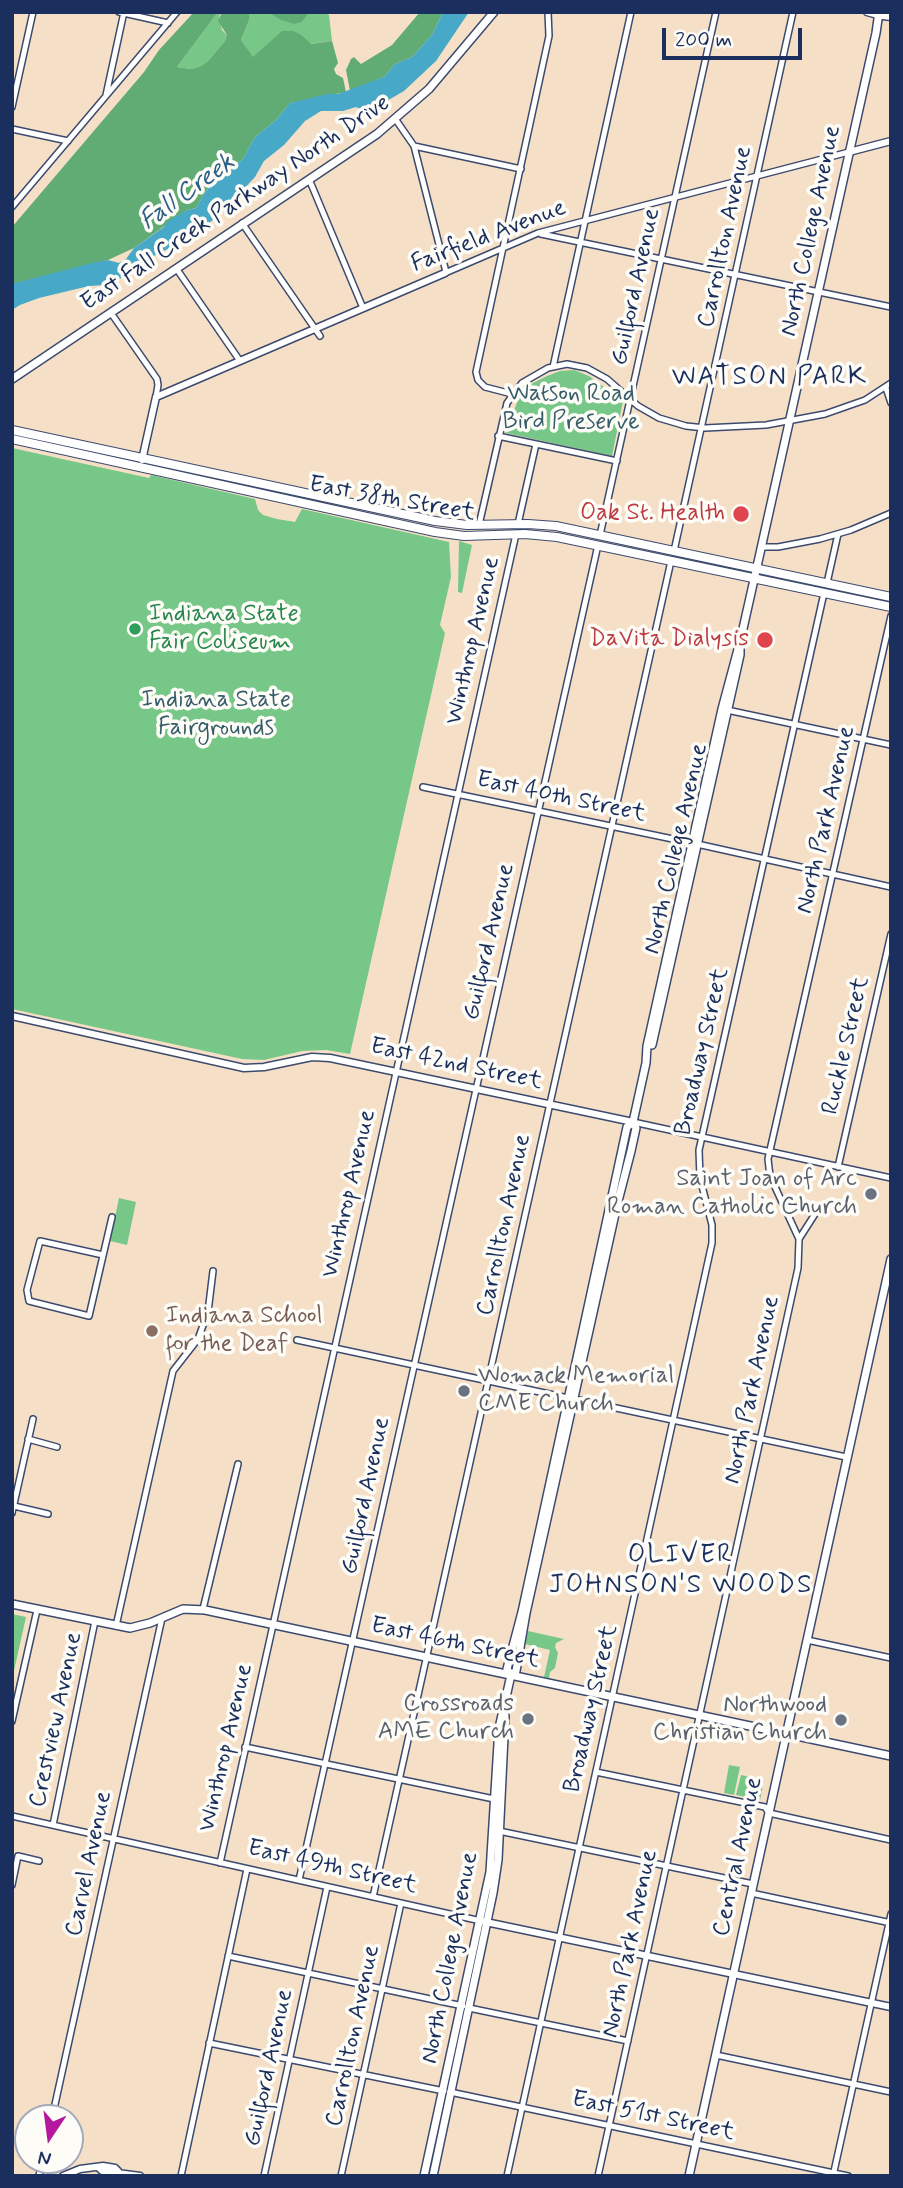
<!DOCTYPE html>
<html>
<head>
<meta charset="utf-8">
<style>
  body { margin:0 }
  #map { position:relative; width:903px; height:2188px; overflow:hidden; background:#f5e0c7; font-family:Mynerve,sans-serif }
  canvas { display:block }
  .frame { position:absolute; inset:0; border:14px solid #1b2f5e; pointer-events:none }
  .north { position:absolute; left:14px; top:2104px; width:70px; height:70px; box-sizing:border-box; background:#fdfcf7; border:2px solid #a3aaba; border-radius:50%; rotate:193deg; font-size:19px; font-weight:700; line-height:28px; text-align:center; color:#1b2f5e }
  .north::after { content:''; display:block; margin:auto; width:24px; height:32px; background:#b5179e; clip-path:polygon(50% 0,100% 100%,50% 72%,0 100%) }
  .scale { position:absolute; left:662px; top:28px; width:140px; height:32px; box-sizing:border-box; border:4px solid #1b2f5e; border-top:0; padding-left:9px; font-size:21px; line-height:24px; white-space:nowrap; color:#1b2f5e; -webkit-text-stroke:5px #fdfcf7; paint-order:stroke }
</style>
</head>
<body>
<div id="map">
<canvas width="903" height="2188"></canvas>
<div class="frame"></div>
<div class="north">N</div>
<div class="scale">200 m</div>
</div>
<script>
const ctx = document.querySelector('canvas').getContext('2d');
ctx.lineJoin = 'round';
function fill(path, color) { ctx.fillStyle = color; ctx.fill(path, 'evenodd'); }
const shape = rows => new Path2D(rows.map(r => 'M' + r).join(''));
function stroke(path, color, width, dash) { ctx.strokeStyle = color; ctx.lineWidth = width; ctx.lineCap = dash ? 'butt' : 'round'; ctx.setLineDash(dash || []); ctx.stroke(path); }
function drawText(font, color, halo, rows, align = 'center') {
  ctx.font = font + ' Mynerve,sans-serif'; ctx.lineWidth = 7; ctx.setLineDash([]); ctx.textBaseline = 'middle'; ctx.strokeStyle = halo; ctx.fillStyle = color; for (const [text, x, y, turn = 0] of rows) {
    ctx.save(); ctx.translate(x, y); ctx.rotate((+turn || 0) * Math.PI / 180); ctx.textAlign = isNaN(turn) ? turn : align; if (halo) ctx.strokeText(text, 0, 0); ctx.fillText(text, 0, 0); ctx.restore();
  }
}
fill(shape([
  [218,12,222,12,219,16,222,30,227,35,225,41,208,61,201,66,191,69,177,67],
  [248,12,268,12,302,22,310,12,324,12,329,15,332,41,310,44,302,35,283,31,253,58,241,40,250,18],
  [574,370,589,376,623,401,612,456,506,433,520,394,533,383,547,376,560,371],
  [12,448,149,478,151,475,255,499,258,510,263,515,277,519,295,522,302,509,449,542,451,577,440,625,445,633,350,1054,326,1050,302,1051,264,1060,242,1059,12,1009],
  [459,541,472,545,462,593,458,592],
  [119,1198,136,1202,127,1245,110,1241],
  [12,1614,26,1617,12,1680],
  [528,1631,564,1639,556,1643,555,1647,558,1653,555,1668,550,1672,549,1678,544,1677,550,1650,525,1644],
  [729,1765,740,1767,734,1795,724,1793],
  [741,1775,764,1780,760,1800,736,1795]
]), '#77c788');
fill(shape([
  [194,12,218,12,177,67,191,69,201,66,208,61,225,41,227,35,218,21,222,12,248,12,250,18,241,40,253,57,282,31,293,31,302,35,311,44,332,41,338,63,334,69,336,74,343,78,346,92,290,103,276,120,255,137,243,159,219,177,206,191,196,208,187,210,134,248,108,260,12,284,12,227,144,72,159,50],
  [268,12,310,12,302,22,294,24,281,20],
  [420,12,443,12,432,35,412,57,395,64,384,77,350,91,346,70,351,59,354,57,361,64,392,45]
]), '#61ac74');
fill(shape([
  [443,12,469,12,436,61,404,91,373,109,364,111,356,107,343,111,321,111,305,121,284,145,264,161,255,177,219,215,193,236,148,259,131,274,105,285,89,286,39,298,20,305,12,310,12,284,15,283,92,263,108,260,119,263,126,259,134,248,164,227,167,222,187,210,196,208,206,191,220,177,243,159,255,137,276,120,290,103,327,94,338,94,384,77,395,64,412,57,432,35]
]), '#48a8c7');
const minor = shape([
  [119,12,168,23],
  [106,95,124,12],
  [12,107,33,12],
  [396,120,414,146,446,272],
  [12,129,68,141],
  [414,146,521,169],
  [309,179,363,308],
  [12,207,177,12],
  [242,223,320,336],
  [541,234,891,307],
  [176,268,240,361],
  [445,273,538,233,849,152],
  [111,313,157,379,158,385,156,397],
  [553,367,631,12],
  [886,388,891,403],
  [512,394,485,387,478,380,476,372,549,36,548,12],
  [498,436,617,461],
  [518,524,536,444],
  [479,525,507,403,522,383,548,368,567,364,587,368,607,379,638,406,659,418,686,426,705,428,766,425,825,414,865,400,891,383],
  [600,535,716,12],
  [761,547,778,547,820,539,851,530,891,513],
  [674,551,793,12],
  [827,583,838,534],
  [727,710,891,745],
  [423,787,692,843],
  [697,844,891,887],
  [633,1122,891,1178],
  [838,1167,891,934],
  [784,1207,801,1208,815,1214,799,1239],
  [103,1255,40,1241,27,1290,29,1301,89,1316,112,1217],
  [297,1340,568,1398],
  [574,1399,846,1457],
  [28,1439,57,1447],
  [14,1506,48,1514],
  [12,1513,33,1419],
  [203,1609,238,1464],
  [116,1626,173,1371,198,1339,208,1312,213,1271],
  [807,1640,891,1658],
  [12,1721,37,1610],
  [245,1747,494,1799],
  [596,1772,765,1807,769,1813,891,1840],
  [12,1816,481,1921],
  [53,1825,95,1621],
  [499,1831,753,1884],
  [220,1863,516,534],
  [299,1880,598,545],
  [12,1885,18,1856,39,1861],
  [751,1893,891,1923],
  [373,1897,671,561],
  [228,1956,463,2006],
  [469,2008,628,2041],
  [209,2043,444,2091],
  [716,2055,891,2092],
  [450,2092,848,2176],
  [52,2118,162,1618],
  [39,2176,42,2160],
  [181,2176,247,1869],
  [264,2176,327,1887],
  [341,2176,401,1903],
  [507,2176,712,1243,712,1225,700,1178,699,1150,824,593],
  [598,2176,798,1268,799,1239,770,1176,768,1159,891,616],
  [833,2176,891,1914]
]);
const tertiary = shape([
  [867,12,878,15],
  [883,16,891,17],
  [849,152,891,141],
  [142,460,156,397,445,273],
  [12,1016,244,1068,264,1067,312,1057,330,1058,633,1122],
  [481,1921,891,2007],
  [99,2168,102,2171,140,2176],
  [63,2176,80,2169,103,2166,115,2168,118,2171]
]);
const secondary = shape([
  [12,379,377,134,429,89,494,12],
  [652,1045,740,655,740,647],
  [12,1604,130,1628,150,1623,183,1609,205,1610,891,1756],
  [511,1675,516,1671,526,1613,617,1205,631,1151,636,1128,633,1122,646,1063,647,1046,722,709,740,642,758,562,876,33,879,12],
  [424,2176,490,1872,499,1728,511,1675,507,1669,522,1612,627,1127,633,1122],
  [433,2176,493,1893,498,1860,505,1716],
  [689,2176,891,1259]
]);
const primary = shape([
  [12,430,435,521,467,525,528,524,556,526,891,597],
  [12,439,435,532,464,536,525,534,557,537,891,607]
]);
stroke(minor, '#3c4a6e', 8);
stroke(tertiary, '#3c4a6e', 9);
stroke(secondary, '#3c4a6e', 10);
stroke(primary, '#3c4a6e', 10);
stroke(minor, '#fff', 5);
stroke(tertiary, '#fff', 6);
stroke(secondary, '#fff', 7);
stroke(primary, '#fff', 8);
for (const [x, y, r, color] of [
  [741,514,9,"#e0444e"],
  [135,629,7,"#2e9e5b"],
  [765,640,9,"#e0444e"],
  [871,1194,7,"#6b7280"],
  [152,1331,7,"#8d6e63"],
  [464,1391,7,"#6b7280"],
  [528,1719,7,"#6b7280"],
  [841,1720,7,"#6b7280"]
]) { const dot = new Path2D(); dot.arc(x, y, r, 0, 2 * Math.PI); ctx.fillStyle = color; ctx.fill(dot); stroke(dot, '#fdfcf7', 2.5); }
drawText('24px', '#1b2f5e', '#fdfcf7', [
  ["East Fall Creek Parkway North Drive",236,204,-34],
  ["North College Avenue",812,231,-78],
  ["Fairfield Avenue",489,237,-21],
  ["Carrollton Avenue",726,237,-78],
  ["Guilford Avenue",637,287,-78],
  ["East 38th Street",392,500,10],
  ["Winthrop Avenue",474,641,-77],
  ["East 40th Street",561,798,12],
  ["North Park Avenue",827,820,-77],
  ["North College Avenue",677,849,-77],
  ["Guilford Avenue",490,942,-77],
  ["Ruckle Street",847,1046,-77],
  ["Broadway Street",703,1052,-77],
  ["East 42nd Street",456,1065,12],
  ["Winthrop Avenue",350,1194,-77],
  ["Carrollton Avenue",505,1225,-78],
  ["North Park Avenue",753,1390,-78],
  ["Guilford Avenue",367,1496,-78],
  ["East 46th Street",455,1644,12],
  ["Broadway Street",592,1709,-77],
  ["Crestview Avenue",57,1720,-78],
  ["Winthrop Avenue",227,1748,-77],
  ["Central Avenue",739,1857,-78],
  ["Carvel Avenue",90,1864,-78],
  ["East 49th Street",332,1868,13],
  ["North Park Avenue",631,1944,-78],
  ["North College Avenue",451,1958,-79],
  ["Carrollton Avenue",354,2036,-78],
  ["Guilford Avenue",270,2068,-78],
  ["East 51st Street",653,2117,12]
]);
drawText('24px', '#375d6b', '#fdfcf7', [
  ["Watson Road",571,395],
  ["Bird Preserve",571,423],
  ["Indiana State",216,701],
  ["Fairgrounds",216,729]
]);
drawText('24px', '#be3a42', '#fdfcf7', [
  ["Oak St. Health",725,514],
  ["DaVita Dialysis",749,640]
], 'right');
drawText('24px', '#27864d', '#fdfcf7', [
  ["Indiana State",149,615],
  ["Fair Coliseum",149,643]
], 'left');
drawText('24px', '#5b616d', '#fdfcf7', [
  ["Saint Joan of Arc",857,1180],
  ["Roman Catholic Church",857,1208],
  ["Womack Memorial",478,1377,"left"],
  ["CME Church",478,1405,"left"],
  ["Crossroads",514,1705],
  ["AME Church",514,1733],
  ["Northwood",827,1706],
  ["Christian Church",827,1734]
], 'right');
drawText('24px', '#785e54', '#fdfcf7', [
  ["Indiana School",166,1317],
  ["for the Deaf",166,1345]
], 'left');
drawText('italic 26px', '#2d5f88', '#fdfcf7', [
  ["Fall Creek",188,193,-36]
]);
ctx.letterSpacing = '2px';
drawText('26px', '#1b2f5e', '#fdfcf7', [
  ["WATSON PARK",770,379],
  ["OLIVER",681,1557],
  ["JOHNSON'S WOODS",681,1587]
]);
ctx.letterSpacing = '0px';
</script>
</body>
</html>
